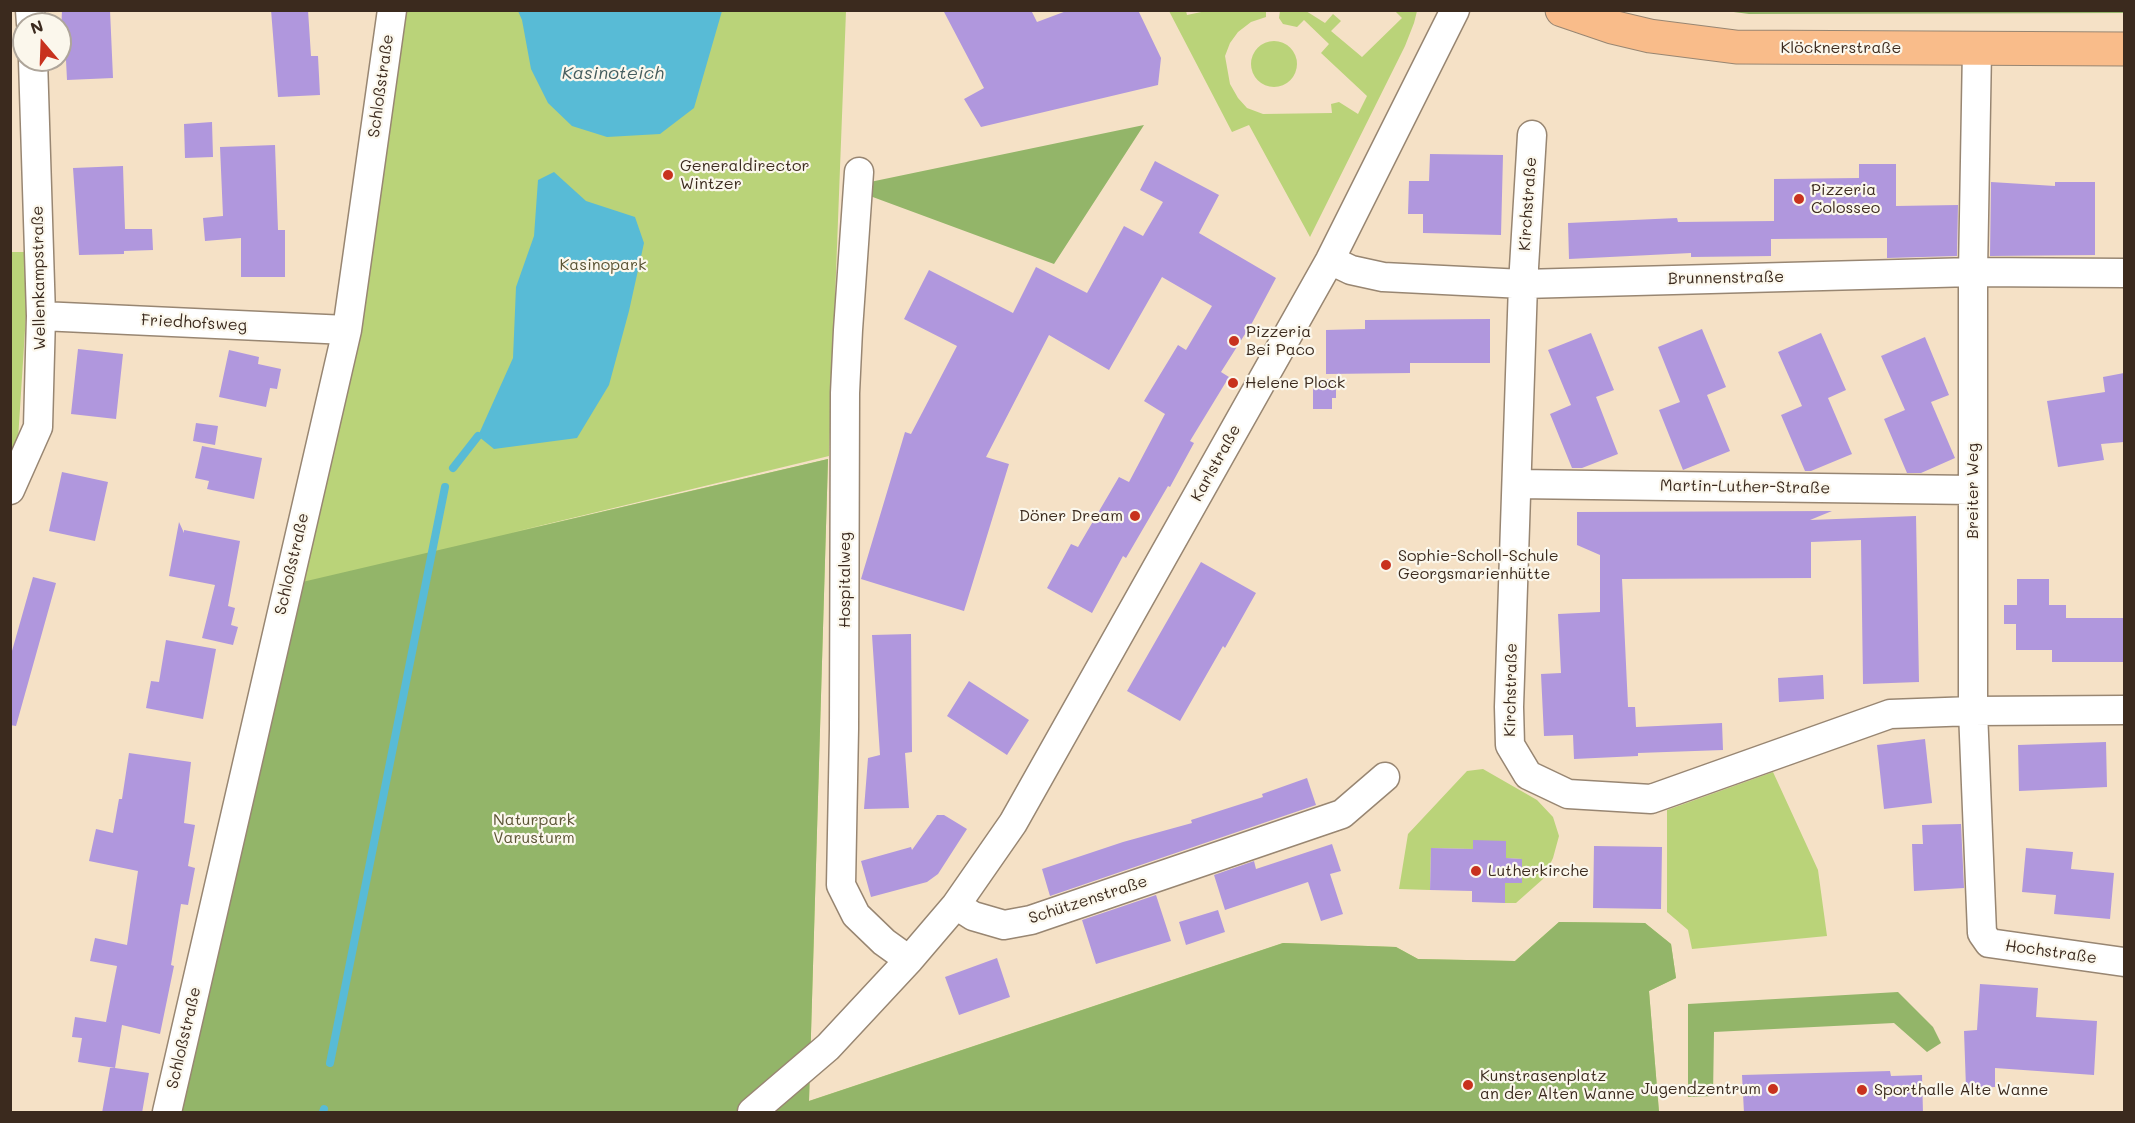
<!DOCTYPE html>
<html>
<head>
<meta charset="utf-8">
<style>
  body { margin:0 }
  #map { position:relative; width:2135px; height:1123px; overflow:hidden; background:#f5e1c6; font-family:Mali,sans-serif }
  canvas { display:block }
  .frame { position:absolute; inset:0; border:12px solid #3b2a1e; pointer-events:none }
  .north { position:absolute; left:12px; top:12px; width:60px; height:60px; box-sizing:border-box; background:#fbf7ec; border:2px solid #aea59a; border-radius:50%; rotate:341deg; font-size:16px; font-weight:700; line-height:24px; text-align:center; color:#3b2a1e }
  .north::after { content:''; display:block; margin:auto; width:21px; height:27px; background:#c8321e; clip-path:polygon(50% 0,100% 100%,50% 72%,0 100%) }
</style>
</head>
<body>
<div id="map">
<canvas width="2135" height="1123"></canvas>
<div class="frame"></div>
<div class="north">N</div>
</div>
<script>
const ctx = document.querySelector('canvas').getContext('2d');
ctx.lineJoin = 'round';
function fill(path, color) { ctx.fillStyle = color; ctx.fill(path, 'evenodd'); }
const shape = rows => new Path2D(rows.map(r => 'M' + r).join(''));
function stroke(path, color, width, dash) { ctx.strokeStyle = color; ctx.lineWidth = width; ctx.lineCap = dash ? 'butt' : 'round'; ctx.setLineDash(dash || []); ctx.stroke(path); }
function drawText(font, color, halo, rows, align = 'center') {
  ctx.font = font + ' Mali,sans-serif'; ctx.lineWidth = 4.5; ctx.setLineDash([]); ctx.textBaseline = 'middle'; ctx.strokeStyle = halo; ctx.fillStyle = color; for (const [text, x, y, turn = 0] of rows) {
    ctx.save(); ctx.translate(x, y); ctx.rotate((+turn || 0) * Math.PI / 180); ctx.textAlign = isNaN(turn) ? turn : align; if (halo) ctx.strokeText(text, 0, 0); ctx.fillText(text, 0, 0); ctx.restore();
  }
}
fill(shape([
  [404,11,846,11,829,456,510,533,828,459,809,1101,1283,943,1396,947,1418,959,1515,961,1559,922,1645,923,1671,944,1676,978,1649,991,1659,1112,180,1112,298,583,357,353],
  [1169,11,1186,11,1187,15,1206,11,1266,11,1266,17,1251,22,1238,32,1230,43,1225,56,1230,84,1238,98,1247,108,1263,114,1332,113,1331,104,1339,102,1358,114,1367,96,1321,53,1329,44,1304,20,1297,27,1283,24,1279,18,1280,11,1306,11,1325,23,1333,14,1341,21,1331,31,1362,57,1402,18,1395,11,1417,11,1414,23,1405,46,1310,237,1249,125,1232,132],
  '1251 64a23 23 0 1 1 46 0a23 23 0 1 1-46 0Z',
  [10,252,30,252,16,471,10,472],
  [1483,769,1537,800,1553,817,1559,836,1553,858,1543,879,1516,903,1505,903,1505,883,1522,883,1522,859,1506,858,1506,841,1473,841,1473,849,1431,848,1430,890,1399,889,1408,834,1467,771],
  [1773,772,1818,870,1827,936,1692,949,1688,930,1667,912,1667,810]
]), '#bad379');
fill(shape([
  [2124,10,2124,13,1749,14,1726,11],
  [1144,125,1054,264,870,196,870,182],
  [828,459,809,1101,1283,943,1396,947,1418,959,1515,961,1559,922,1645,923,1671,944,1676,978,1649,991,1659,1112,180,1112,298,583],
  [1898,992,1933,1027,1941,1043,1927,1052,1894,1023,1714,1032,1713,1096,1688,1097,1688,1004]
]), '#93b569');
fill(shape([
  [518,11,722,11,694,108,660,134,607,137,572,126,548,103,531,69,522,20],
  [554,172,586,201,635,217,644,243,629,311,609,385,577,438,494,449,478,436,513,358,516,287,534,236,538,180]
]), '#58bbd6');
stroke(shape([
  [453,468,478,436],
  [330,1063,445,487],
  [323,1112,324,1109]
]), '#58bbd6', 8);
fill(shape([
  [62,10,110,10,113,78,67,80,66,60,60,60],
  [271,10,308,10,311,56,318,56,320,95,278,97],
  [943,10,1031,10,1037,22,1069,10,1138,10,1161,58,1158,85,981,127,964,99,984,88],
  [212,122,213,157,185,158,184,124],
  [275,145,278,230,285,230,285,277,241,277,241,238,205,241,203,218,223,216,220,147],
  [1430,154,1503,155,1501,235,1423,233,1423,214,1408,214,1409,181,1429,181],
  [1155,161,1219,195,1199,233,1276,278,1252,323,1221,372,1229,377,1190,441,1194,443,1170,487,1168,486,1126,558,1123,556,1092,613,1047,588,1071,544,1078,547,1119,477,1129,482,1165,414,1144,401,1178,345,1186,350,1212,306,1162,277,1109,370,1049,335,986,457,1009,464,964,611,861,579,905,432,911,434,957,346,904,319,929,270,1013,313,1036,267,1087,293,1124,226,1143,236,1163,202,1140,190],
  [1859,164,1896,164,1896,206,1958,205,1957,256,1887,258,1887,238,1771,239,1771,256,1691,257,1691,253,1569,259,1568,223,1677,218,1678,222,1774,221,1774,179,1859,178],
  [123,166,125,229,152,229,153,250,124,251,124,254,79,255,73,168],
  [1991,182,2055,186,2055,182,2095,182,2095,255,1990,256],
  [1490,319,1490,363,1410,363,1410,373,1326,374,1326,330,1365,329,1365,320],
  [1702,329,1726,387,1707,395,1730,451,1683,470,1659,410,1680,402,1658,347],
  [1591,333,1614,390,1596,397,1618,454,1582,468,1572,468,1550,414,1571,405,1548,350],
  [1821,333,1846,390,1828,398,1852,454,1811,471,1805,471,1781,415,1802,406,1778,352],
  [1925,337,1949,395,1931,402,1955,458,1921,473,1907,473,1884,419,1905,410,1881,356],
  [78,349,123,354,116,419,71,414],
  [229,350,259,357,258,364,281,369,277,389,270,388,266,407,219,397],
  [2124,373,2124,442,2101,444,2104,460,2058,467,2047,401,2105,392,2103,377],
  [1313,379,1336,379,1336,398,1332,398,1332,409,1313,409],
  [196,423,218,426,215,445,193,441],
  [202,446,262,458,254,499,207,489,209,481,195,478],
  [62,472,108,482,95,541,49,531],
  [1832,511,1810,520,1916,516,1919,682,1863,684,1861,540,1811,542,1811,578,1622,579,1628,707,1635,707,1636,727,1722,723,1723,750,1638,753,1638,756,1574,759,1573,735,1544,736,1541,674,1561,673,1558,614,1600,612,1600,555,1577,545,1577,512],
  [179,522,184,533,184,530,240,541,228,606,235,608,231,625,238,627,233,645,202,638,215,585,169,576],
  [1201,562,1256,593,1225,648,1223,646,1180,721,1127,691],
  [33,577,56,583,16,726,10,725,10,658],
  [2017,579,2049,579,2049,605,2066,605,2066,618,2124,618,2124,662,2052,662,2052,650,2016,650,2016,624,2004,624,2004,605,2017,605],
  [911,634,912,752,905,753,909,808,864,809,868,758,880,755,872,635],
  [166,640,216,649,203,719,146,708,151,681,159,682],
  [1823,675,1824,699,1779,702,1778,678],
  [969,681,1029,720,1007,755,947,716],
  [1925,739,1932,803,1884,809,1877,745],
  [2106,742,2107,787,2019,791,2018,745],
  [129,753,191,762,184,823,195,825,188,866,195,868,188,905,181,904,171,965,174,966,160,1034,122,1025,115,1068,149,1073,142,1113,102,1113,110,1068,115,1068,78,1062,82,1038,72,1037,75,1017,118,1024,106,1022,117,966,90,961,95,938,127,945,138,871,89,861,96,829,113,833,119,799,122,799],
  [1307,778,1316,805,1050,896,1042,869,1123,842,1192,823,1191,820,1263,797,1262,794],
  [937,815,944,815,967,829,938,874,927,882,871,897,861,861,911,847,912,850],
  [1961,824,1964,888,1914,891,1912,844,1923,844,1922,825],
  [1473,840,1506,841,1506,858,1522,859,1522,883,1505,883,1505,903,1472,902,1472,891,1430,890,1431,848,1473,849],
  [1332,844,1341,871,1330,874,1343,914,1321,921,1308,882,1225,910,1214,875,1254,861,1256,869],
  [1594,846,1662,847,1661,909,1593,908],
  [2026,848,2073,852,2071,869,2114,873,2110,919,2054,914,2056,895,2022,892],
  [1156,895,1171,941,1096,964,1082,920],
  [1218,910,1225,932,1186,945,1179,922],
  [997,958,1010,997,959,1015,945,977],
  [1980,984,2038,988,2036,1017,2097,1021,2094,1075,1995,1068,1995,1087,1966,1088,1964,1031,1977,1030],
  [1890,1071,1891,1076,1922,1075,1923,1113,1744,1113,1742,1075]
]), '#b097dd');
const minor = shape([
  [30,10,31,24],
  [1977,49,1973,272,1973,711,1982,933,1989,943,2124,962],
  [1532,135,1523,284,1509,707,1510,745,1528,775,1568,794,1651,799,1890,714,1973,711,2124,710],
  [859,172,848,330,845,393,844,729,841,885,856,915,884,942,909,960],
  [1330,260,1351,270,1383,277,1523,284,1973,272,2124,273],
  [41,316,347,330],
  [1517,484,1973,490],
  [10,490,38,427,41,316,33,60],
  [956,905,973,916,1004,925,1031,920,1342,814,1385,777],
  [167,1112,347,330,392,10],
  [752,1112,828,1047,909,960,956,905,1013,823,1330,260,1455,10]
]);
const major = shape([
  [1562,10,1612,27,1650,36,1736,47,2124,49]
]);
stroke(minor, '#988672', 31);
stroke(major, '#988672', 35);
stroke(minor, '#fff', 28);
stroke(major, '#f9bc8a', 33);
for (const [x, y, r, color] of [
  [668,175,6,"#c8321e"],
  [1799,199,6,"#c8321e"],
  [1234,341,6,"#c8321e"],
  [1233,383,6,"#c8321e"],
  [1135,516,6,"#c8321e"],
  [1386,565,6,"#c8321e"],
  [1476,871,6,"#c8321e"],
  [1468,1085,6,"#c8321e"],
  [1773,1089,6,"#c8321e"],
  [1862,1090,6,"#c8321e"]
]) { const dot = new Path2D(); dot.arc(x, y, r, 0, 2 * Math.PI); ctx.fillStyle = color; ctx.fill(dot); stroke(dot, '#fbf7ec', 2); }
drawText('16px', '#3b2a1e', '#fbf7ec', [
  ["Klöcknerstraße",1841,48],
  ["Schloßstraße",381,86,-82],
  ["Kirchstraße",1528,204,-86],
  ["Wellenkampstraße",39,278,-91],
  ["Brunnenstraße",1726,278,-1],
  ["Friedhofsweg",194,323,3],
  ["Karlstraße",1216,463,-61],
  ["Martin-Luther-Straße",1745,487,1],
  ["Breiter Weg",1973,491,-90],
  ["Schloßstraße",292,564,-77],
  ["Hospitalweg",845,580,-90],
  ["Kirchstraße",1511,690,-89],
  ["Schützenstraße",1088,900,-18],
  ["Hochstraße",2051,952,8],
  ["Schloßstraße",184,1038,-77]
]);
drawText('16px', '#3b2a1e', '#fbf7ec', [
  ["Generaldirector",680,166],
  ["Wintzer",680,184],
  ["Pizzeria",1811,190],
  ["Colosseo",1811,208],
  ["Pizzeria",1246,332],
  ["Bei Paco",1246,350],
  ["Helene Plock",1245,383],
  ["Döner Dream",1123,516,"right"],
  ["Sophie-Scholl-Schule",1398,556],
  ["Georgsmarienhütte",1398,574],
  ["Lutherkirche",1488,871],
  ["Kunstrasenplatz",1480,1076],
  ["an der Alten Wanne",1480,1094],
  ["Jugendzentrum",1761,1089,"right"],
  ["Sporthalle Alte Wanne",1874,1090]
], 'left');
drawText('16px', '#5b5435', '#fbf7ec', [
  ["Kasinopark",603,265],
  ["Naturpark",534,820],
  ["Varusturm",534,838]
]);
drawText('italic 18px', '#455d5e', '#fbf7ec', [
  ["Kasinoteich",613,73]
]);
</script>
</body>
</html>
